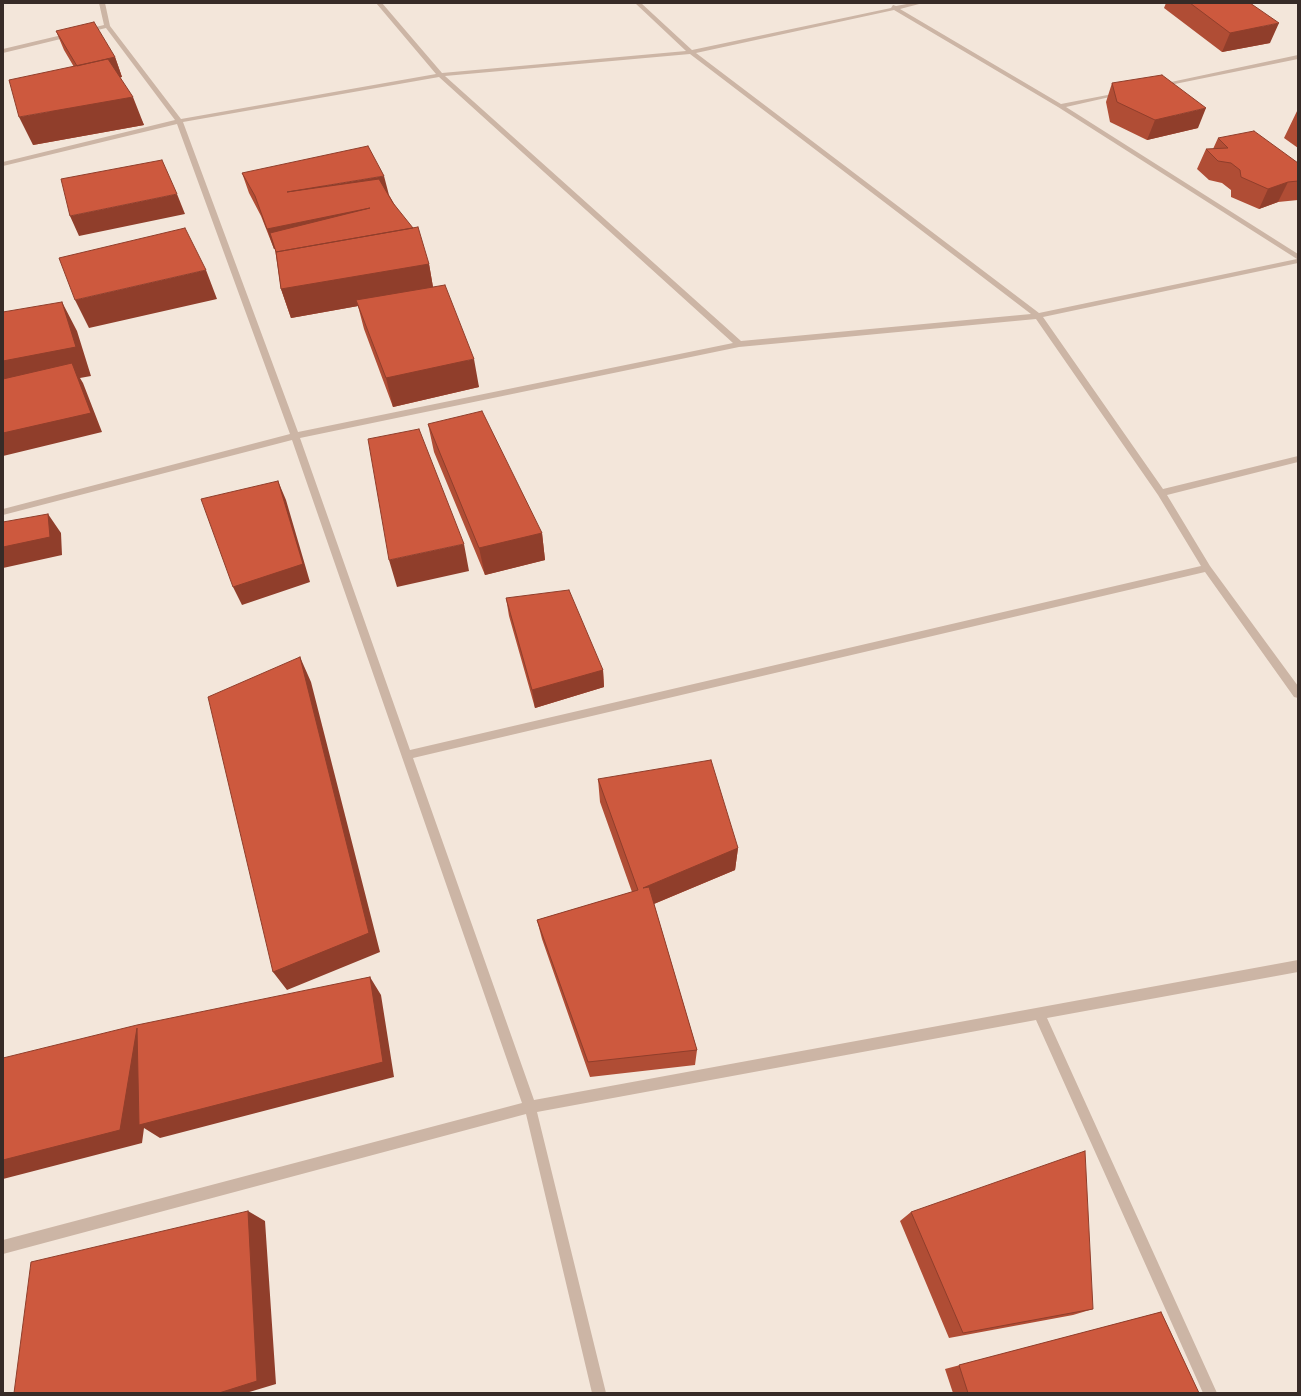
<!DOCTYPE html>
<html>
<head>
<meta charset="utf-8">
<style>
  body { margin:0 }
  #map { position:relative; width:1301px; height:1396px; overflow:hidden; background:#f3e6da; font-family:Roboto,sans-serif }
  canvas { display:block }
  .frame { position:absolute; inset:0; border:4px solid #372b27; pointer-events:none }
</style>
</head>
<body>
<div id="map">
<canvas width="1301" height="1396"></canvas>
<div class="frame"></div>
</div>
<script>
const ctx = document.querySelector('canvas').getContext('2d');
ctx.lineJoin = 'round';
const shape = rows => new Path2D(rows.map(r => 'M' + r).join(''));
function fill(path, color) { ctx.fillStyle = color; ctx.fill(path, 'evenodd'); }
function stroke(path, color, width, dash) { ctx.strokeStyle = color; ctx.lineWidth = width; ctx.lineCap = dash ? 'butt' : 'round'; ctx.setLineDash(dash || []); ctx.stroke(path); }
fill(shape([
  [99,3,105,3,110,26,181,119,436,74,376,3,382,3,442,73,686,51,635,3,641,3,692,50,891,8,893,5,896,6,912,3,923,3,900,9,1061,104,1123,92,1123,94,1066,107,1298,254,1298,263,1043,317,1163,489,1298,456,1298,462,1167,495,1210,566,1298,686,1298,698,1294,697,1205,572,413,758,534,1100,1298,960,1298,972,1047,1018,1217,1393,1203,1393,1036,1020,537,1112,606,1393,592,1393,526,1114,3,1254,3,1240,522,1103,292,440,3,515,3,509,290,434,177,124,3,166,3,162,175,120,106,28,3,53,3,49,104,25,99,3],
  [894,10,1058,107,1297,259,1039,313,696,53,894,10],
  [690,54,1031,314,741,341,445,76,690,54],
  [439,77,733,343,298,432,183,122,439,77],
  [1036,319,1158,495,1201,566,410,750,300,438,739,347,1036,319],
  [1298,55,1298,59,1160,87,1157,85,1298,55]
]), '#ccb5a5');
fill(shape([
  [1166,3,1250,3,1270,43,1222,52,1164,8],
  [56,31,115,57,122,77,120,77,144,125,33,145,74,67,64,50],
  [1112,83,1198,128,1147,140,1110,122,1106,102],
  [1298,109,1298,148,1284,138],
  [1218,138,1298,163,1298,200,1278,202,1259,209,1231,197,1231,190,1222,183,1209,180,1197,169,1206,149,1213,149],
  [242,173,389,195,429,264,433,287,479,387,393,407,364,329,358,306,291,318,281,289,275,249,274,249,261,216,249,193],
  [428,424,542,533,545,560,485,575,434,452],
  [506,598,603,670,604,687,535,708,509,616],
  [598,779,738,848,735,870,654,904,697,1050,695,1065,590,1077,542,939,537,920,632,892,600,802],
  [911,1212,1093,1309,1073,1315,949,1338,900,1221],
  [1161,1312,1199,1393,953,1393,945,1369]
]), '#b04d35');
fill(shape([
  [1279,23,1270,43,1222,52,1230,33],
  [115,57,122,77,85,86,77,67],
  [133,97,144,125,33,145,19,117],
  [1206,108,1198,128,1147,140,1155,120],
  [384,176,389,195,287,192],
  [1288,182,1278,202,1259,209,1268,189],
  [177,194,185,214,79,236,70,216],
  [370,208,374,228,274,249,267,229],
  [429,264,434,293,356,300,358,306,291,318,281,289],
  [206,270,217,299,89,328,75,300],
  [62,302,77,331,91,376,80,378,83,383,102,432,3,456,3,361],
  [474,359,479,387,393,407,386,378],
  [278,481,286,500,310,582,242,605,233,587],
  [48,514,61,533,62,555,3,568,3,547],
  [542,533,545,560,485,575,479,548],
  [464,544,469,571,397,587,389,560],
  [300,657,311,682,380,952,287,990,273,972],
  [603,670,604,687,535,708,532,690],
  [738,848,735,870,644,908,643,888],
  [370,977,381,995,394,1077,160,1138,144,1128,142,1143,3,1179,3,1160,137,1028],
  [248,1211,265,1221,276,1384,246,1393,219,1393]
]), '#903e2b');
const building = shape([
  [1190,3,1250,3,1279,23,1230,33,1190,3],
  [94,22,115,57,77,66,56,31,94,22],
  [108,59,133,97,19,117,9,80,108,59],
  [1162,75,1206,108,1155,120,1117,102,1112,83,1162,75],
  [1254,131,1298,163,1298,181,1288,182,1268,189,1241,177,1240,170,1231,163,1218,161,1206,149,1228,148,1218,138,1254,131],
  [368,146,384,176,287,192,379,179,393,203,413,228,276,252,270,233,370,208,267,229,255,196,242,173,368,146],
  [162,160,177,194,70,216,61,179,162,160],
  [418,227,429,264,281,289,276,252,418,227],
  [185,228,206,270,75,300,59,258,185,228],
  [445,285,474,359,386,378,356,300,445,285],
  [62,302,76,347,3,361,3,312,62,302],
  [72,363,91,413,3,433,3,379,72,363],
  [482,411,542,533,479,548,428,424,482,411],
  [419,429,464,544,389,560,368,439,419,429],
  [278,481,303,564,233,587,201,499,278,481],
  [48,514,50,537,3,547,3,522,48,514],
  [569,590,603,670,532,690,506,598,569,590],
  [300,657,369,933,273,972,208,697,300,657],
  [711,760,738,848,643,888,649,887,697,1050,588,1062,537,920,638,890,598,779,711,760],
  [370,977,383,1062,139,1125,137,1028,120,1130,3,1160,3,1058,137,1025,370,977],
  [1085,1151,1093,1309,963,1333,911,1212,1085,1151],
  [248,1211,257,1381,219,1393,14,1393,31,1262,248,1211],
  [1161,1312,1199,1393,968,1393,959,1365,1161,1312]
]);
fill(building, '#cd593e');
stroke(building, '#903e2b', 1);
</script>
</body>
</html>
